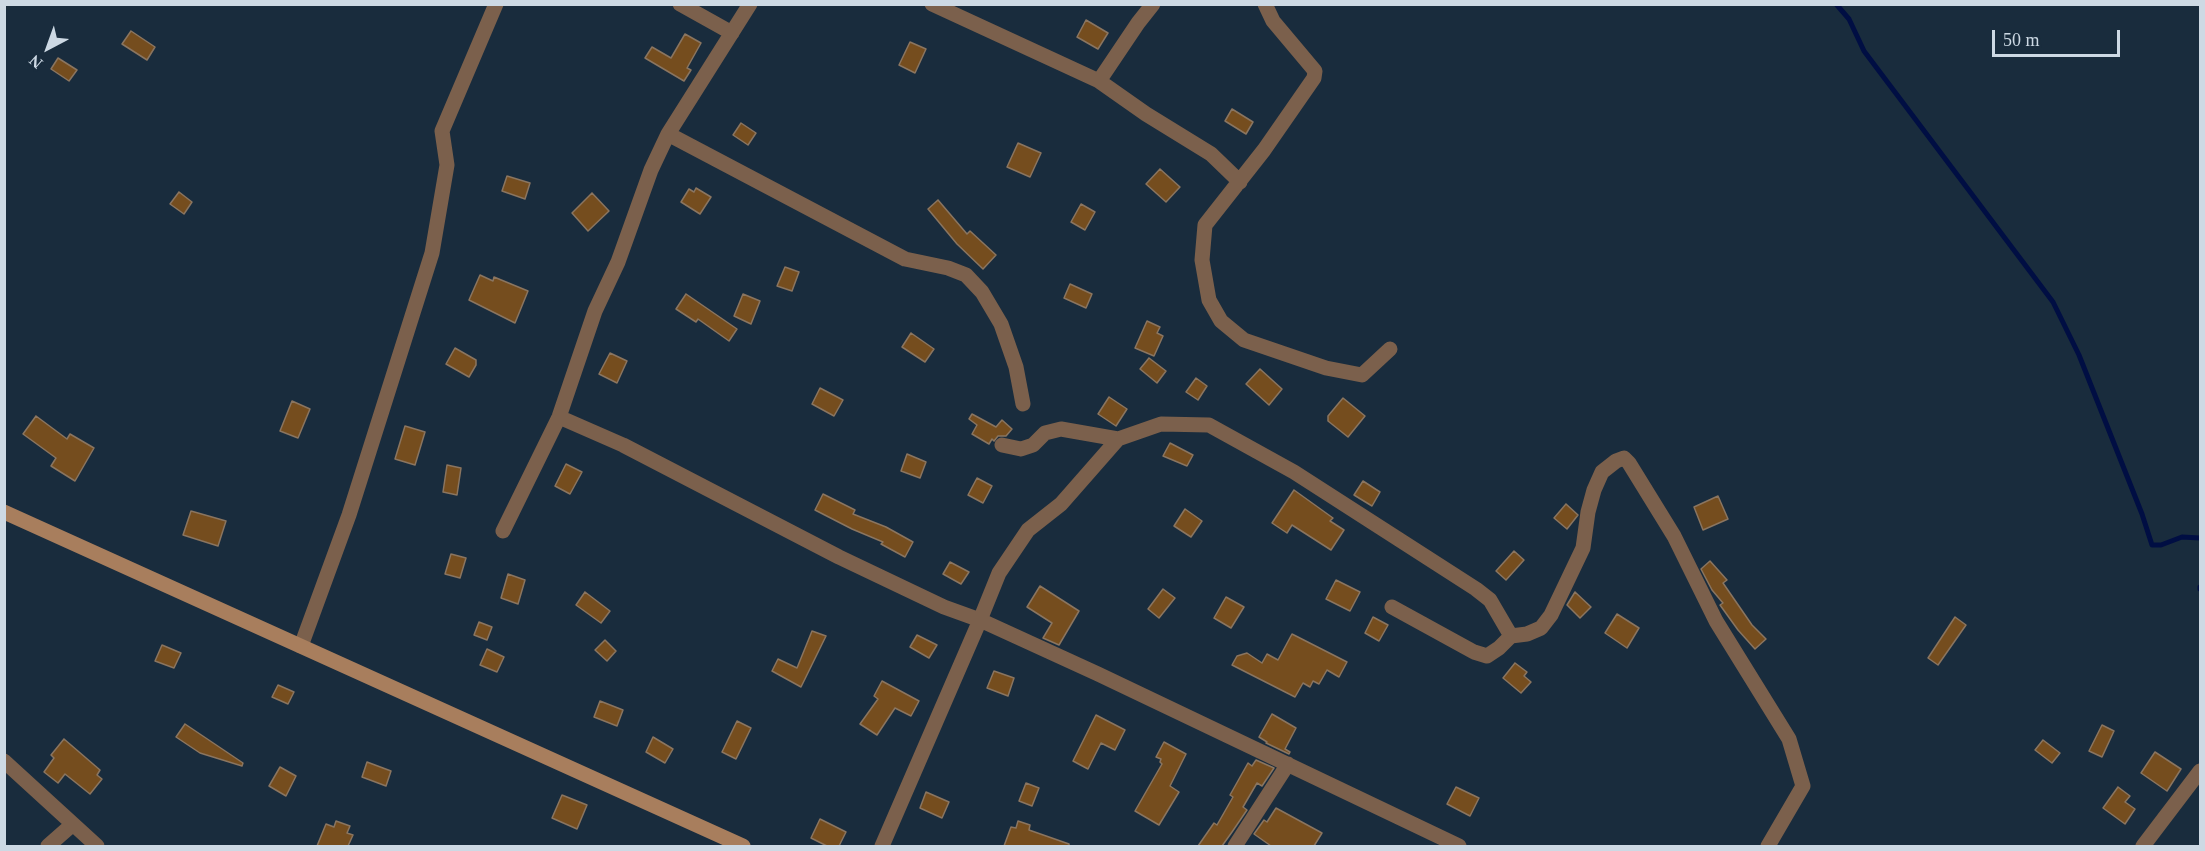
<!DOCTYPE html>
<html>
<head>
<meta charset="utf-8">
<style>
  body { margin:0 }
  #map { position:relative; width:2205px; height:851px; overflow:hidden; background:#192c3d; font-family:Georgia,serif }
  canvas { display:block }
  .frame { position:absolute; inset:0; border:6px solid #cdd9e4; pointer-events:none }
  .north { position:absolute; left:18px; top:18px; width:60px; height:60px; -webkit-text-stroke:4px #192c3d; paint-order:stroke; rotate:221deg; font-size:16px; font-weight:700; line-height:24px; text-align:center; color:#cdd9e4 }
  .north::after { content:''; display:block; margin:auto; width:21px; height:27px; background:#cdd9e4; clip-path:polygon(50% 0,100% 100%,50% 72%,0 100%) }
  .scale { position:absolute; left:1992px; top:30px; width:128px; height:27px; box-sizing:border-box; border:3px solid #cdd9e4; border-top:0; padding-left:8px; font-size:18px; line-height:21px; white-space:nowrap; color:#cdd9e4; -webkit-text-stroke:4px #192c3d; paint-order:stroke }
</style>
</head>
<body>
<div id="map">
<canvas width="2205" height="851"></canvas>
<div class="frame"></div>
<div class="north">N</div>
<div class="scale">50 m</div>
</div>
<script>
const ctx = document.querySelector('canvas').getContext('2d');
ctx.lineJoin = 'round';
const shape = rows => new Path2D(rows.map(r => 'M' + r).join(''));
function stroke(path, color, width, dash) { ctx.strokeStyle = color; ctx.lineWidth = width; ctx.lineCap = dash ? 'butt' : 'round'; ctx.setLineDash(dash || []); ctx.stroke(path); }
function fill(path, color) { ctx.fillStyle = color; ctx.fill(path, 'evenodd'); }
stroke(shape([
  [1836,4,1849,19,1864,51,2053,302,2079,355,2142,514,2152,545,2161,545,2182,537,2200,538],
  [2200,587,2200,589]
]), '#000e43', 5);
const building = shape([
  [1086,20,1108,33,1098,49,1077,37,1086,20],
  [131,31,155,47,147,60,122,44,131,31],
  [685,34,701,43,687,68,691,70,684,81,645,58,652,47,671,58,685,34],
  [910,42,926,49,915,73,899,65,910,42],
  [58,58,77,70,69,81,51,69,58,58],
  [1232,109,1253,122,1246,134,1225,121,1232,109],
  [741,123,756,133,748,145,733,135,741,123],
  [1018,143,1041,153,1030,177,1007,167,1018,143],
  [1160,169,1180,187,1166,202,1146,184,1160,169],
  [507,176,530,183,525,199,502,191,507,176],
  [696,188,711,197,700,214,681,202,689,189,694,192,696,188],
  [179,192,192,202,184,214,170,204,179,192],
  [592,193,609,211,588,231,572,213,592,193],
  [938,200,967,234,970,231,996,255,983,269,957,244,928,209,938,200],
  [1081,204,1095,212,1085,230,1071,222,1081,204],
  [785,267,799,272,792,291,777,286,785,267],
  [480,275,493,281,494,277,528,291,515,323,469,300,480,275],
  [1070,284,1092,294,1086,308,1064,298,1070,284],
  [686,294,737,329,729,341,698,319,696,322,676,309,686,294],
  [743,294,760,301,751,324,734,316,743,294],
  [1147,321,1160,327,1157,333,1163,336,1154,356,1135,348,1147,321],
  [911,333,934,349,925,362,902,347,911,333],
  [455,348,476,360,476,365,469,377,446,364,455,348],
  [610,353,627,361,617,383,599,374,610,353],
  [1149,358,1166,371,1157,383,1140,369,1149,358],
  [1260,369,1282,389,1269,405,1246,384,1260,369],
  [1196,378,1207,386,1198,400,1186,392,1196,378],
  [820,388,843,400,834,416,812,404,820,388],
  [1109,397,1127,409,1116,426,1098,414,1109,397],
  [1343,398,1365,416,1348,437,1328,421,1328,416,1343,398],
  [292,401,310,409,298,438,280,431,292,401],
  [972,414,996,427,1002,420,1012,429,1006,436,998,436,994,441,992,439,989,444,972,434,977,425,969,419,972,414],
  [36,416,67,439,70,434,94,448,75,481,51,466,56,458,23,434,36,416],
  [405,426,425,432,415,465,395,459,405,426],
  [1170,443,1193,455,1187,466,1163,456,1170,443],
  [907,454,926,462,920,478,901,471,907,454],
  [566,464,582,472,570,494,555,486,566,464],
  [447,465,461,468,457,495,443,492,447,465],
  [977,478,992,486,983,503,968,495,977,478],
  [1363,481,1380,492,1372,506,1354,495,1363,481],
  [1294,490,1333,518,1330,521,1344,530,1331,550,1292,525,1287,533,1272,523,1294,490],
  [823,494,855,510,853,514,886,527,913,542,905,557,881,544,883,542,852,529,815,510,823,494],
  [1718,496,1728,519,1703,530,1694,507,1718,496],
  [1566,504,1578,515,1567,529,1554,518,1566,504],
  [1185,509,1202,521,1191,537,1174,526,1185,509],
  [191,511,226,521,218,546,183,535,191,511],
  [1514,551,1524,560,1506,580,1496,571,1514,551],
  [451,554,466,558,460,578,445,574,451,554],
  [1710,561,1727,580,1723,583,1752,625,1766,639,1755,649,1738,630,1720,605,1723,603,1712,590,1701,569,1710,561],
  [950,562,969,572,961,584,943,574,950,562],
  [508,574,525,580,518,604,501,598,508,574],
  [1336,580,1360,592,1350,611,1326,599,1336,580],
  [1040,586,1079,611,1059,645,1043,638,1052,623,1027,607,1040,586],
  [1163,589,1175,598,1159,618,1148,609,1163,589],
  [585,592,610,611,601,623,576,605,585,592],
  [1575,592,1591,607,1580,618,1567,605,1575,592],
  [1226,597,1244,607,1231,628,1214,618,1226,597],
  [1617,614,1639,628,1627,648,1605,633,1617,614],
  [1373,617,1388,625,1379,641,1365,633,1373,617],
  [1955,617,1966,625,1938,665,1928,658,1955,617],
  [479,622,492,627,487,640,474,635,479,622],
  [812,631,826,636,801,687,772,671,778,659,797,668,812,631],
  [1292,634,1347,662,1339,677,1327,670,1319,684,1313,681,1310,687,1303,683,1295,697,1232,665,1237,656,1247,653,1262,663,1267,654,1278,660,1292,634],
  [917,635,937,645,929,658,910,647,917,635],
  [605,640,616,651,607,661,595,650,605,640],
  [162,645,181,653,174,668,155,661,162,645],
  [487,649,504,657,497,672,480,665,487,649],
  [1515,663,1527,672,1524,676,1531,682,1521,693,1503,678,1515,663],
  [994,671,1014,678,1008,696,987,688,994,671],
  [882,681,919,701,911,716,895,708,877,735,860,724,878,699,874,696,882,681],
  [278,685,294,692,288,704,272,697,278,685],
  [600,701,623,710,617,726,594,717,600,701],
  [1272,714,1296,728,1285,749,1290,752,1289,754,1266,743,1267,742,1259,737,1272,714],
  [1096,715,1125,730,1115,750,1101,743,1088,769,1073,761,1096,715],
  [737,721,751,728,736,759,722,752,737,721],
  [185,724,243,763,242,766,200,753,176,737,185,724],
  [2102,725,2114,731,2102,757,2089,751,2102,725],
  [653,737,673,749,665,763,646,752,653,737],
  [64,739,100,770,97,775,102,779,90,794,65,774,58,783,44,772,54,758,51,755,64,739],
  [2043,740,2060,753,2052,763,2035,750,2043,740],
  [1164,742,1186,754,1170,786,1179,792,1159,825,1135,811,1162,764,1160,762,1161,759,1156,757,1164,742],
  [2155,752,2181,769,2167,791,2141,773,2155,752],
  [1256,760,1274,768,1262,786,1257,783,1243,807,1247,810,1232,832,1222,846,1198,846,1214,823,1217,825,1233,797,1230,795,1248,763,1252,766,1256,760],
  [367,762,391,771,386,786,362,777,367,762],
  [280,767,296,776,286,796,269,786,280,767],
  [1026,783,1039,788,1032,806,1019,801,1026,783],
  [1456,787,1479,798,1470,816,1447,804,1456,787],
  [2118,787,2130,796,2125,802,2135,809,2125,824,2103,808,2118,787],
  [926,792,949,802,942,818,920,808,926,792],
  [562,795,587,805,577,829,552,818,562,795],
  [1276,808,1322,833,1314,846,1271,846,1254,834,1264,820,1267,822,1276,808],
  [820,819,846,832,839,846,827,846,811,838,820,819],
  [336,821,350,826,347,833,353,835,348,846,317,846,326,824,334,827,336,821],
  [1018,821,1030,825,1029,830,1069,844,1069,846,1004,846,1011,827,1016,828,1018,821]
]);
fill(building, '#754d1e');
stroke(building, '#8a7560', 1.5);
stroke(shape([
  [680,4,732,33],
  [932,4,1099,81,1146,114,1211,154,1240,182],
  [1265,4,1273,21,1315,71,1314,78,1264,150,1205,225,1202,260,1209,300,1221,321,1244,340,1326,368,1362,375,1390,349],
  [1099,81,1138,23,1153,4],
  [668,134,905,259,948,268,966,275,982,292,1001,324,1016,367,1023,404],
  [559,417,623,445,839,557,944,607,980,620,1098,674,1459,846],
  [1002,445,1021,449,1033,445,1045,433,1061,429,1118,439],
  [503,531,559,417,595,311,618,262,651,170,668,134,750,4],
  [1392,607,1474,652,1487,656,1499,648,1511,636,1527,634,1541,628,1551,615,1583,548,1588,512,1594,490,1602,472,1616,461,1624,458,1629,463,1674,536,1716,621,1789,739,1803,786,1768,846],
  [301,646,349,515,432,253,447,165,442,131,496,4],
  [4,761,97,846],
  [48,846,73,824],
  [882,846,980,620,999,573,1028,530,1061,504,1118,439,1161,424,1209,425,1294,472,1476,589,1490,600,1511,636],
  [1235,846,1288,764],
  [2143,846,2200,771]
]), '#7b604c', 15);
stroke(shape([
  [4,512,743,846]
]), '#a87e5d', 15);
</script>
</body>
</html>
